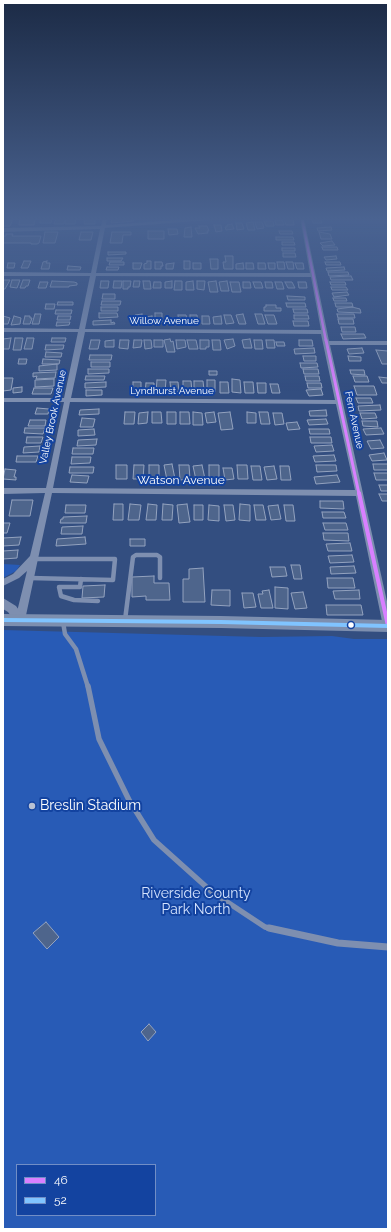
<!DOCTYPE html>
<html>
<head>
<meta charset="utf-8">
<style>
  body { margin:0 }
  #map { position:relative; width:391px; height:1232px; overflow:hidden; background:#334e80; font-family:Raleway,sans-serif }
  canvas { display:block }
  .frame { position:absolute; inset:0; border:4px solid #fff; pointer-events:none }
  .legend { position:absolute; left:16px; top:1164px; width:140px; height:52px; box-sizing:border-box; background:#1343a0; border:1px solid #718ec6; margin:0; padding:5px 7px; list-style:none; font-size:12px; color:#fff }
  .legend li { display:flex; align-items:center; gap:8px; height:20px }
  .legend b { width:20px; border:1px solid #718ec6 }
</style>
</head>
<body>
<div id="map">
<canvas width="391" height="1232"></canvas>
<div class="frame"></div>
<ul class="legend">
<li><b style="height:5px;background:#d880ff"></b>46</li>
<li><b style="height:5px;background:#80c4ff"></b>52</li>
</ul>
</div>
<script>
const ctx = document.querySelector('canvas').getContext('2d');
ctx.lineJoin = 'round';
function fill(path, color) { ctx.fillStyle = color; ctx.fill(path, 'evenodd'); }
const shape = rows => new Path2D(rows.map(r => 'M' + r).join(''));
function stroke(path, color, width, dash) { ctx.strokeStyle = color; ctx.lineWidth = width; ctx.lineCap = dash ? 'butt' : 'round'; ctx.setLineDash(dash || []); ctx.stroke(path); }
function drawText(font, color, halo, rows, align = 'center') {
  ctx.font = font + ' Raleway,sans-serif'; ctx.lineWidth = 4; ctx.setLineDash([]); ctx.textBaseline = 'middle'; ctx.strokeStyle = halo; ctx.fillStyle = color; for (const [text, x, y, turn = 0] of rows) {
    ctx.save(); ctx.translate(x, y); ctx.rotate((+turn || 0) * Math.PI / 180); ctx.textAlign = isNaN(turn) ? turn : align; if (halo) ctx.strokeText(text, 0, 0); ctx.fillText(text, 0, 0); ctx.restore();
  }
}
fill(shape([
  [3,564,20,565,16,571,3,578],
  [3,630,262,637,332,636,354,639,388,639,388,1229,3,1229],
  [17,1165,155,1165,155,1215,17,1215]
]), '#285bb6');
const building = shape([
  [20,218,35,218,34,225,19,225,20,218],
  [41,218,52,218,51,223,40,223,41,218],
  [56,218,65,218,64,224,54,224,56,218],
  [66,218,76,218,75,224,65,224,66,218],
  [85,218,95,218,95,224,84,224,85,218],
  [112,218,133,218,134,221,111,223,112,218],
  [312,218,320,218,322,223,313,223,312,218],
  [3,219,13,219,10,226,3,226,3,219],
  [284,219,293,219,294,225,286,225,284,219],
  [275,220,282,220,284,225,276,225,275,220],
  [264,221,273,221,274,226,266,226,264,221],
  [253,222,255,230,248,230,246,223,253,222],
  [255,222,262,222,264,228,257,229,255,222],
  [236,223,242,223,244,229,237,230,236,223],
  [232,224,234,229,226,230,225,227,227,227,227,225,232,224],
  [214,225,221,225,222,231,216,232,214,225],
  [199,226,207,226,209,231,207,231,208,233,198,234,195,228,200,228,199,226],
  [191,227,192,237,184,237,185,228,191,227],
  [331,227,332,230,318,231,317,228,331,227],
  [168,229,177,229,178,234,169,235,168,229],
  [148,231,164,231,164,239,148,239,148,231],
  [279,231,292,231,293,234,280,234,279,231],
  [45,232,58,232,55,243,43,243,45,232],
  [81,232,93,232,91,240,79,240,81,232],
  [112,232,131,232,131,235,123,235,122,243,110,243,112,232],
  [319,232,330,234,332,239,321,239,319,232],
  [6,234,13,234,12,236,41,236,39,243,37,244,31,244,31,243,3,243,3,236,6,236,6,234],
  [276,237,293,237,294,240,276,240,276,237],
  [332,241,335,245,323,246,320,243,332,241],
  [282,242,294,242,295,245,282,245,282,242],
  [322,247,337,247,338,250,323,250,322,247],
  [282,248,295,248,295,251,282,251,282,248],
  [108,252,126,252,126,254,108,255,108,252],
  [283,253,295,253,296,257,283,257,283,253],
  [225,256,233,256,233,269,224,269,223,262,226,262,225,256],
  [336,256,337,259,326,260,324,257,336,256],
  [107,258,123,258,121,261,107,261,107,258],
  [210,259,218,259,218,269,211,269,210,259],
  [24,261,31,261,28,268,21,268,24,261],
  [47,261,46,263,50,263,49,269,41,269,43,262,47,261],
  [147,261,151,261,151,269,144,269,144,264,147,263,147,261],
  [184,261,190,261,190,269,184,269,184,261],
  [110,262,124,262,124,265,109,265,110,262],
  [155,262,162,262,163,266,161,266,161,269,155,269,155,262],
  [277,262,284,262,285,269,278,269,277,262],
  [286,262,293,262,294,269,288,269,286,262],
  [325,262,340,262,341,265,326,265,325,262],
  [8,263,15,263,14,268,7,268,8,263],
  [133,263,142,263,140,269,133,269,133,263],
  [174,263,173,269,166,269,166,264,174,263],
  [193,263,201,263,201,269,193,269,193,263],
  [243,263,244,269,236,269,236,264,243,263],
  [246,263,253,263,254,269,246,269,246,263],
  [258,263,265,263,266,269,258,269,258,263],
  [268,263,275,263,275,269,269,269,268,263],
  [295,263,303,263,304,269,297,269,295,263],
  [68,266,81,267,80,270,67,270,68,266],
  [107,267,119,267,118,270,106,270,107,267],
  [344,267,345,270,327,271,326,268,344,267],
  [328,272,348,272,349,275,329,276,328,272],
  [351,276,353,280,331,280,330,277,351,276],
  [3,280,10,280,5,289,3,289,3,280],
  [12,280,20,280,17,288,10,287,12,280],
  [23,280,30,280,28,286,26,286,25,288,20,288,23,280],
  [52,281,74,282,77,283,77,285,69,286,69,287,50,287,52,281],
  [101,281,109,281,108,288,100,288,101,281],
  [114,281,122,281,121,288,113,288,114,281],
  [123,281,131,281,130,287,128,287,128,289,123,289,123,281],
  [134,281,140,281,139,287,133,287,134,281],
  [143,281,150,281,151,289,144,289,143,281],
  [172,281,172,288,165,288,165,282,172,281],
  [175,281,182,281,182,290,174,290,175,281],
  [193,281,194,290,186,290,186,282,193,281],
  [197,281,205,281,204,290,197,289,197,281],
  [216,281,218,292,210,292,208,282,216,281],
  [227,281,229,291,221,291,219,282,227,281],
  [40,282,48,282,46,288,38,288,40,282],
  [154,282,161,282,161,288,153,288,154,282],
  [230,282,239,282,241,292,232,292,230,282],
  [243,282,250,282,251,288,243,288,243,282],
  [253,282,261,282,263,288,255,288,253,282],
  [265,282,272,282,273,288,266,288,265,282],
  [275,282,282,282,284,289,277,289,275,282],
  [285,282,292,282,295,288,288,288,285,282],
  [298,282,306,282,307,288,299,288,298,282],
  [330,282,345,282,346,285,331,285,330,282],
  [331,287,346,287,348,290,332,290,331,287],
  [347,292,349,295,334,297,332,293,347,292],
  [103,294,115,294,115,299,102,299,103,294],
  [287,296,305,297,305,300,288,300,287,296],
  [333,298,346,298,347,301,334,301,333,298],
  [102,301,121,301,120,305,101,305,102,301],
  [58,302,73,302,73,305,57,305,58,302],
  [286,303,305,303,306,307,287,307,286,303],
  [335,303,352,303,353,307,336,307,335,303],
  [46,304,55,304,54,309,45,309,46,304],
  [266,305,276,305,276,308,281,308,281,311,264,311,264,307,266,307,266,305],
  [101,307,118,307,118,311,101,311,101,307],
  [352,307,360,309,361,313,338,312,337,309,352,307],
  [293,309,307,309,308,313,294,313,293,309],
  [56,310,72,310,71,314,55,314,56,310],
  [99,313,117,313,118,317,99,318,99,313],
  [155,313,162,313,162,322,155,323,155,313],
  [35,314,41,314,39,324,32,324,35,314],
  [142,314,142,324,135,324,135,315,142,314],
  [243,314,246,324,239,324,236,315,243,314],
  [255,314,262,314,265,324,258,324,255,314],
  [337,314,354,314,355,318,338,318,337,314],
  [178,315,186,315,188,323,179,324,178,315],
  [190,315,197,315,198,324,190,324,190,315],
  [224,315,231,315,234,323,226,324,224,315],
  [265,315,274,315,277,324,268,324,265,315],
  [294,315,308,315,309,319,294,319,294,315],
  [3,316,10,318,8,324,3,324,3,316],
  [14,316,21,318,20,324,11,325,14,316],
  [25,316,30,316,30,318,32,318,30,324,23,324,25,316],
  [58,316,71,316,70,320,57,320,58,316],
  [152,316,153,324,145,324,145,317,152,316],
  [202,316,209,316,210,324,202,324,202,316],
  [221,316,222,324,214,324,213,317,221,316],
  [338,319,353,319,354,324,339,324,338,319],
  [111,320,111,323,114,322,115,324,93,325,93,321,111,320],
  [293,321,308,321,309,326,294,326,293,321],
  [57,322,70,322,69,325,56,326,57,322],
  [341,327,355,327,356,332,342,332,341,327],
  [341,334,364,334,366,338,343,339,341,334],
  [11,338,9,349,3,349,3,339,11,338],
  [15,338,23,338,21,350,13,350,15,338],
  [27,338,34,338,32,349,24,349,27,338],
  [52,338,66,338,65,342,51,342,52,338],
  [170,339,171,342,173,341,175,352,167,352,164,340,170,339],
  [233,339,235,346,227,349,224,340,233,339],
  [250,339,252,348,244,348,242,340,250,339],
  [91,340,100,340,98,349,89,349,91,340],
  [114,340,114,347,105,347,105,341,114,340],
  [120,340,129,340,128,349,119,348,120,340],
  [134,340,142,340,141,347,133,348,134,340],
  [144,340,151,340,152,348,145,349,144,340],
  [154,340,163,340,163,347,154,347,154,340],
  [176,340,185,340,186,347,177,349,176,340],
  [187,340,196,340,198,349,189,349,187,340],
  [200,340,209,340,209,347,206,347,206,349,200,349,200,340],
  [212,340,220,340,221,350,213,350,212,340],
  [254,340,262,340,263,349,255,349,254,340],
  [266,340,274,340,275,348,267,348,266,340],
  [299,340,312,340,313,346,299,346,299,340],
  [276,342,284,342,285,346,277,346,276,342],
  [46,345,64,345,63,349,45,350,46,345],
  [314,348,315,353,295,354,294,349,314,348],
  [362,348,364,353,349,354,347,349,362,348],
  [376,350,388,351,388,364,382,364,376,350],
  [46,352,62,353,61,357,45,357,46,352],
  [90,355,112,355,111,360,89,360,90,355],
  [303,356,316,356,316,361,304,361,303,356],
  [348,356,361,357,361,361,349,361,348,356],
  [19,359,27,359,26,364,18,364,19,359],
  [43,359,60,360,59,364,42,364,43,359],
  [91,362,110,362,110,367,91,367,91,362],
  [300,363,317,363,318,367,301,368,300,363],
  [57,364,57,370,39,371,39,366,57,364],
  [88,369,109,369,109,373,88,374,88,369],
  [303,369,318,369,319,374,304,374,303,369],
  [350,370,364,370,365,375,351,374,350,370],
  [209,371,217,371,217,375,209,375,209,371],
  [56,372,55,378,36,379,37,376,33,377,33,373,56,372],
  [86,376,105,376,104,380,85,380,86,376],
  [305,376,319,376,320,381,306,381,305,376],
  [353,376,367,376,369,382,355,382,353,376],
  [379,377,388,378,388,383,382,383,379,377],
  [3,378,13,378,11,390,3,391,3,378],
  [54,379,54,386,35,387,35,380,54,379],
  [232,379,240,380,241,393,232,392,232,379],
  [157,380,166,380,165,392,156,392,157,380],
  [207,380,215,380,215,392,207,392,207,380],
  [183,381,191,381,192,392,183,392,183,381],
  [194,381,203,381,204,390,194,390,194,381],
  [106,382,106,387,85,388,85,383,106,382],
  [133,382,141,382,141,392,133,392,133,382],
  [170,382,178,382,179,392,171,392,170,382],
  [220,382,228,382,229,393,220,393,220,382],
  [244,382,253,382,254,393,245,393,244,382],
  [146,383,154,383,154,392,145,392,146,383],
  [257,383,266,383,266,393,258,393,257,383],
  [307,383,321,383,322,388,308,388,307,383],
  [270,384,278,384,280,393,272,393,270,384],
  [354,386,374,386,377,395,357,395,354,386],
  [22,387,22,392,13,393,13,388,22,387],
  [34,388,53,388,51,394,32,394,34,388],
  [321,389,323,395,309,396,306,390,321,389],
  [86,390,102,390,102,395,86,396,86,390],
  [356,398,371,398,373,403,358,403,356,398],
  [380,405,381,410,359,411,358,406,380,405],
  [37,408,49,409,48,414,35,414,37,408],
  [99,409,99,414,79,415,80,410,99,409],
  [326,410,327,416,310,416,309,411,326,410],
  [125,412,135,412,134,424,124,424,125,412],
  [148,412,147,423,138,424,139,413,148,412],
  [152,412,161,412,162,423,152,423,152,412],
  [167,412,176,412,176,424,167,424,167,412],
  [180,412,189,412,190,424,180,424,180,412],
  [193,412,202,413,203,425,193,425,193,412],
  [214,412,216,422,207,423,205,413,214,412],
  [230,412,233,429,221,430,218,413,230,412],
  [247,412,256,413,256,423,247,423,247,412],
  [259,412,268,412,270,424,261,424,259,412],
  [273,413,282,413,284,424,275,425,273,413],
  [360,413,375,413,377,418,362,419,360,413],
  [82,418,95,419,93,427,80,427,82,418],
  [326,419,328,424,309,425,307,420,326,419],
  [30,420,46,420,45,426,28,426,30,420],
  [362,421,377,421,378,427,363,426,362,421],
  [297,422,300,429,288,430,286,423,297,422],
  [25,428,45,428,43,434,24,433,25,428],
  [381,428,384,434,366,435,363,429,381,428],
  [94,429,95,435,78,436,78,430,94,429],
  [309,429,329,429,330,434,310,434,309,429],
  [27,437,43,437,41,443,26,443,27,437],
  [310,437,331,437,332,443,311,443,310,437],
  [97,439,96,445,77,446,78,440,97,439],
  [380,440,384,448,371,449,367,441,380,440],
  [332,445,334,451,316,452,314,446,332,445],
  [40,446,39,452,23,453,24,447,40,446],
  [73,448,94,448,93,454,72,454,73,448],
  [384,453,387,460,372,461,369,455,384,453],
  [334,455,336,461,315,462,313,456,334,455],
  [17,456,38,456,36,462,16,462,17,456],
  [72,457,91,457,90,463,71,464,72,457],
  [172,464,175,479,167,480,164,465,172,464],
  [373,464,388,464,388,470,374,470,373,464],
  [116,465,127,465,127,479,116,479,116,465],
  [134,465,144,465,143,479,133,479,134,465],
  [149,465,159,465,159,479,149,479,149,465],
  [179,465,189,465,190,479,180,480,179,465],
  [202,465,205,479,196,480,193,466,202,465],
  [209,465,219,465,219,479,209,479,209,465],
  [237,465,247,465,248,479,238,479,237,465],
  [316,465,336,465,337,471,317,472,316,465],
  [251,466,260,466,262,480,253,480,251,466],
  [274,466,277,479,267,480,264,467,274,466],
  [280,466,289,466,291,480,281,480,280,466],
  [70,467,94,467,93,473,69,473,70,467],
  [223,468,232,468,234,479,225,480,223,468],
  [5,469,16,470,14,477,16,477,16,480,3,479,5,469],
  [374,473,388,473,388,480,376,480,374,473],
  [72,475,89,476,87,483,70,482,72,475],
  [337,475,340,482,316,484,314,477,337,475],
  [379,485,388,485,388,491,381,491,379,485],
  [379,494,388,494,388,501,382,501,379,494],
  [12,500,33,500,30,516,9,516,12,500],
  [320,501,343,501,344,509,320,508,320,501],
  [114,504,123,504,123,520,113,520,114,504],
  [130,504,141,505,139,520,128,520,130,504],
  [148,504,157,505,156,520,146,520,148,504],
  [163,504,173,505,172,520,162,520,163,504],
  [187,504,190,522,179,523,177,505,187,504],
  [240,504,250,505,250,521,239,520,240,504],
  [66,505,86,505,85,513,65,513,66,505],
  [194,505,203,505,203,520,194,520,194,505],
  [209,505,219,506,219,521,208,520,209,505],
  [224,505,233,505,235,520,226,521,224,505],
  [254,505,263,505,266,520,256,520,254,505],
  [278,505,281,519,271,520,268,506,278,505],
  [284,505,293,505,295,521,286,521,284,505],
  [322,512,344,512,346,518,323,518,322,512],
  [87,516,86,523,60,523,61,519,63,519,63,517,87,516],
  [3,523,10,523,7,533,3,533,3,523],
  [323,523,346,523,348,530,325,530,323,523],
  [83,526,82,534,61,534,62,527,83,526],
  [323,533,348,533,349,541,324,540,323,533],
  [21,537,19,545,3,546,3,538,21,537],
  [85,537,86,544,56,546,57,539,85,537],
  [130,539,145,539,145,546,130,546,130,539],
  [350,543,352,551,328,551,326,544,350,543],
  [18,550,17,558,3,559,3,551,18,550],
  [352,555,354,562,330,563,328,556,352,555],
  [291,565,300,565,302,579,294,579,291,565],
  [354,566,356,573,331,574,330,567,354,566],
  [270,567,285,567,287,576,272,577,270,567],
  [203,568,205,602,183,602,183,579,189,579,189,569,203,568],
  [154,576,154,583,169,583,170,600,146,600,146,596,132,597,132,577,154,576],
  [327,578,353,578,355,588,328,588,327,578],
  [105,585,104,597,82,598,83,586,105,585],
  [275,587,288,588,288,609,275,608,275,587],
  [212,590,230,590,230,606,211,605,212,590],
  [269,590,273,608,261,608,258,594,263,594,262,591,269,590],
  [359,590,360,599,335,599,333,591,359,590],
  [303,592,307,608,295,609,291,593,303,592],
  [242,593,253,593,256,607,244,608,242,593],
  [326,605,361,605,363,615,327,615,326,605],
  [46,922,59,937,47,949,33,933,46,922],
  [149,1024,156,1032,148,1041,141,1032,149,1024]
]);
fill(building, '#4e658c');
stroke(building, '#93a2be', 1);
stroke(shape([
  [30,578,113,580,115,559,34,559],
  [81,579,80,587,59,587,61,596,74,600,98,601],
  [125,620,133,557,136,555,157,555,160,557,160,578],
  [63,622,65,634,76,649,88,687]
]), '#7e8fb0', 4.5);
stroke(shape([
  [88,686,99,739,129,800,154,840,212,892,265,927,274,929]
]), '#7e8fb0', 5.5);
stroke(shape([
  [269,928,338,943,388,947]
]), '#7e8fb0', 7);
fill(shape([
  [103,218,107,218,106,225,203,218,226,218,224,219,105,228,96,273,310,273,300,218,304,218,329,341,388,341,388,345,330,345,388,606,388,630,385,629,383,626,356,496,52,493,25,620,23,622,20,624,17,622,15,620,27,571,19,578,3,586,3,579,13,574,30,556,45,493,3,494,3,488,46,488,64,402,3,402,3,398,64,398,78,332,3,332,3,328,79,329,90,276,3,276,3,272,91,273,100,229,3,232,3,228,101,226,103,218],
  [96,276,311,277,321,330,85,329,96,276],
  [85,332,321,334,335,400,71,398,85,332],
  [70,402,336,404,355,490,53,488,70,402]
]), '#7e8fb0');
fill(shape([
  [3,598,16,606,26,620,24,623,20,625,16,623,8,612,3,609,3,598]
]), '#7e8fb0');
fill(shape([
  [3,614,221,616,388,620,388,632,221,628,3,626,3,614]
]), '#7d8faf');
stroke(shape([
  [302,218,326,341]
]), '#d880ff', 2.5);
stroke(shape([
  [326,340,359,494]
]), '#d880ff', 3);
stroke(shape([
  [359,493,388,626]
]), '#d880ff', 4);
stroke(shape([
  [3,620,221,622,388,626]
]), '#80c4ff', 4);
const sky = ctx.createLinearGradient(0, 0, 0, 391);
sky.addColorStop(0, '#1c2b46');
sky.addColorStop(0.56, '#4a6391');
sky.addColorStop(1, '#4a639100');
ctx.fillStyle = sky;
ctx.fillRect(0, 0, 391, 391);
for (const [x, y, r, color] of [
  [351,625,3.5,"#fff"],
  [32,806,4,"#b8c1d3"]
]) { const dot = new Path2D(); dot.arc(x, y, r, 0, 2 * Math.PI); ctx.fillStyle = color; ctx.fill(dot); stroke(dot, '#1343a0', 1.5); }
drawText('10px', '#fff', '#1343a0', [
  ["Willow Avenue",164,321],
  ["Lyndhurst Avenue",172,391],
  ["Valley Brook Avenue",53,417,-78],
  ["Fern Avenue",354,420,78]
]);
drawText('12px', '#fff', '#1343a0', [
  ["Watson Avenue",181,480]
]);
drawText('14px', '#fff', '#1343a0', [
  ["Breslin Stadium",40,806]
], 'left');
drawText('14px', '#d4e3fe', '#1343a0', [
  ["Riverside County",196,894],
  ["Park North",196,910]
]);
</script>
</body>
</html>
